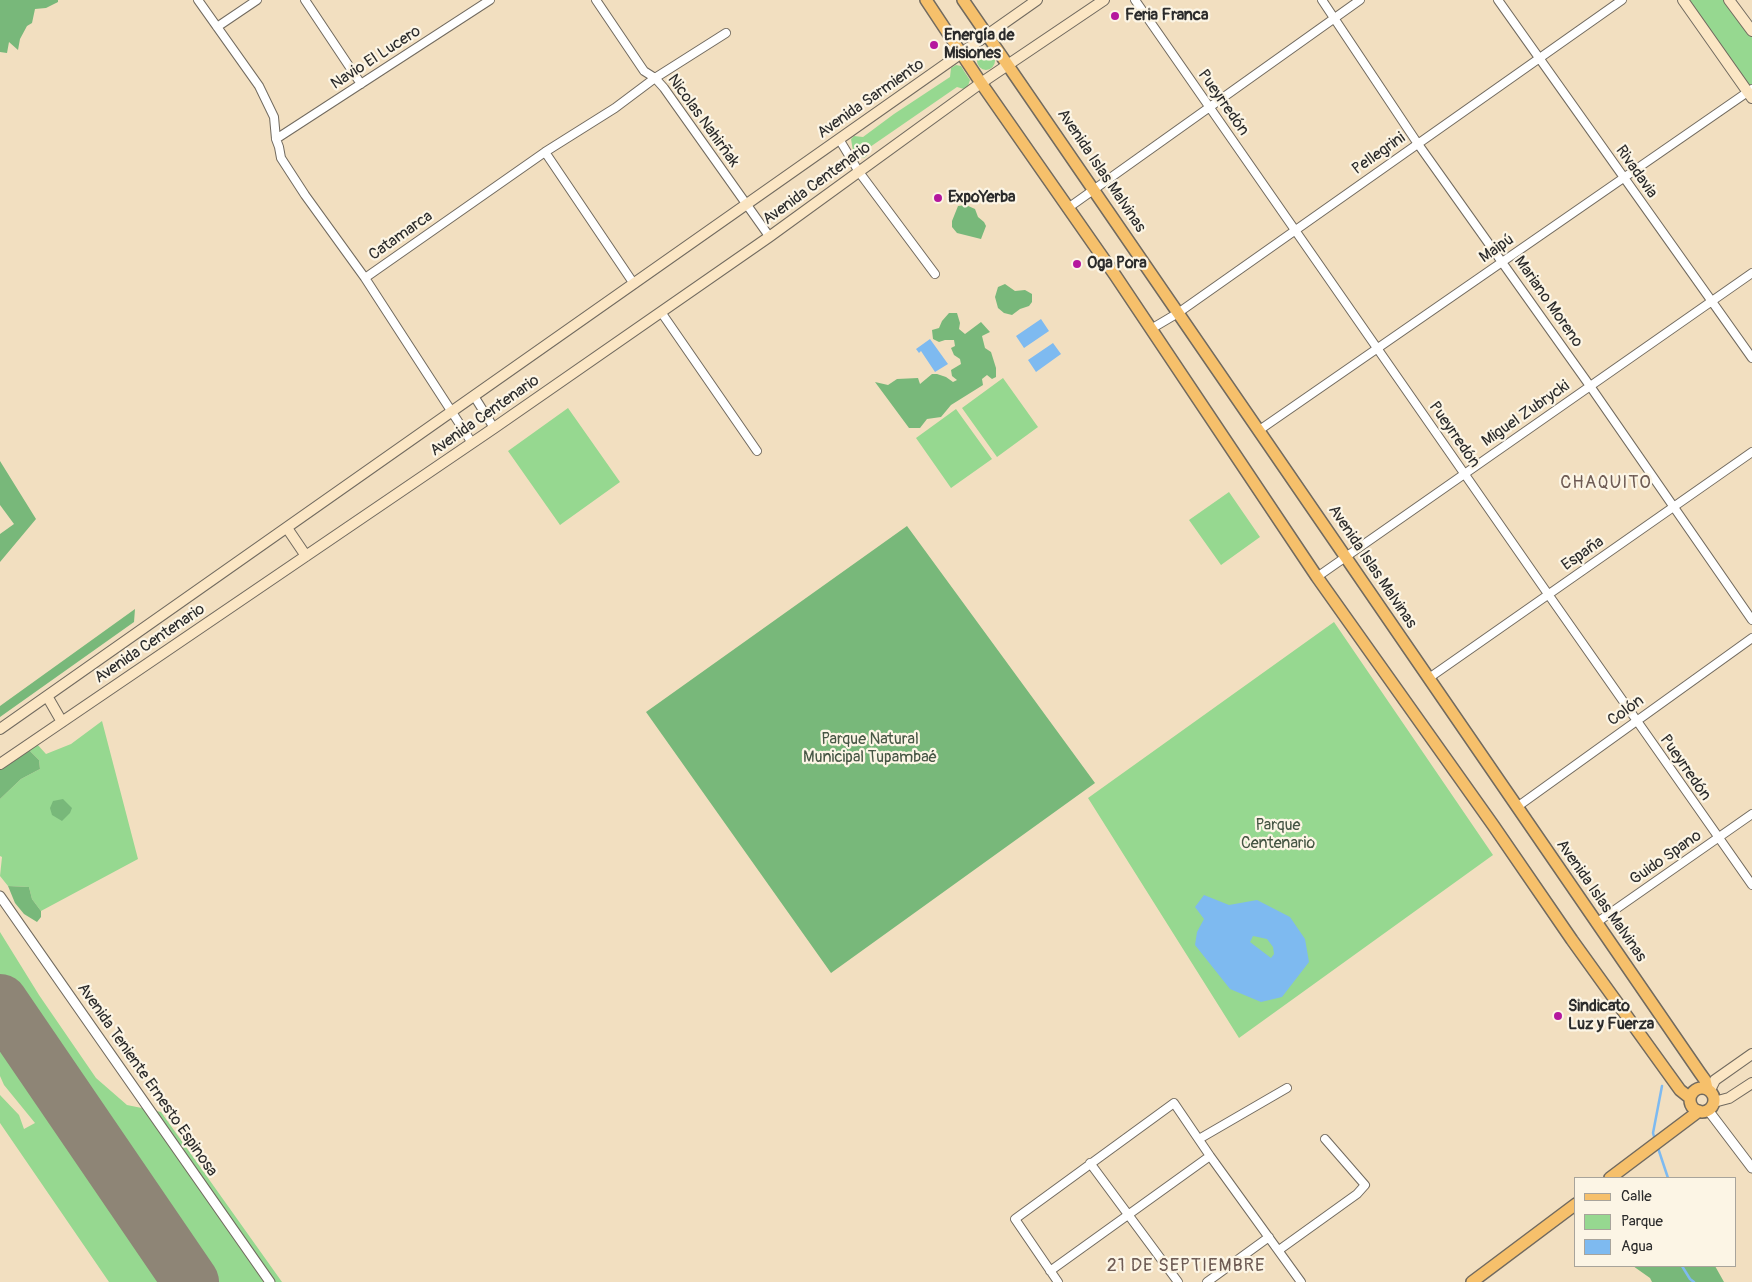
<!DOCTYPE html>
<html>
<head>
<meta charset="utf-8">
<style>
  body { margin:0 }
  #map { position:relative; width:1752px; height:1282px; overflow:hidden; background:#f2dfc0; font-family:Pangolin,sans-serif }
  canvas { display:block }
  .legend { position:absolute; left:1574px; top:1177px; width:162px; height:90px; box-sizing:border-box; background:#fcf5e5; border:1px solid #a8a49b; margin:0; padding:6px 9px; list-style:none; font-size:15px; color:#2b2b2b }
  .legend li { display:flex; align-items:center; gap:10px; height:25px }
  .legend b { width:25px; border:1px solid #a8a49b }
</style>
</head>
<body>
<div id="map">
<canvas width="1752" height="1282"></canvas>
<ul class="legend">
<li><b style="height:6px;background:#f6c06b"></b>Calle</li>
<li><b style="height:14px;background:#96d890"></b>Parque</li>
<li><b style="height:14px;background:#7ebaf0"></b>Agua</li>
</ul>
</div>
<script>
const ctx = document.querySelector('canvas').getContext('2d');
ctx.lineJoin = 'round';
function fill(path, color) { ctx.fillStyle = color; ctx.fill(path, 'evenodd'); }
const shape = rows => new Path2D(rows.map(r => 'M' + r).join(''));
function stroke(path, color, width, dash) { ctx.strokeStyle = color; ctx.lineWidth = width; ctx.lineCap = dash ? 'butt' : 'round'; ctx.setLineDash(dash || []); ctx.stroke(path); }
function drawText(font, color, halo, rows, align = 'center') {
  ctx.font = font + ' Pangolin,sans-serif'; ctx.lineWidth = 4.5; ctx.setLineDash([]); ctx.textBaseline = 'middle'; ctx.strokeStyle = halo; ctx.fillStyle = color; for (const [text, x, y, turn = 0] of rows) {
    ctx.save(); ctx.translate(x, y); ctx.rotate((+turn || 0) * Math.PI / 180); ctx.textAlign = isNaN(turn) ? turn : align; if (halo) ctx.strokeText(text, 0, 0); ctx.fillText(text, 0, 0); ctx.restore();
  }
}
fill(shape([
  [1689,0,1728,0,1752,33,1752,85,1748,87],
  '977 61a9 9 0 1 1 18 0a9 9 0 1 1-18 0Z',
  [956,65,961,66,964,71,970,80,968,86,964,89,957,87,870,147,869,153,864,158,858,156,853,151,851,139,854,136,863,137,894,114,950,77,951,68],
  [1003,378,1038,427,997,457,962,408],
  [568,408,620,482,560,525,508,451],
  [956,409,992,459,951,488,916,438],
  [1229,492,1260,537,1221,565,1189,520],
  [1334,622,1493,855,1239,1038,1088,798],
  [102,721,138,859,41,911,32,899,29,887,8,886,0,876,2,857,0,856,0,799,21,779,40,769,39,760,29,750,36,743,46,754,71,744],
  [0,932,39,995,96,1078,127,1105,161,1112,282,1282,109,1282,0,1123,0,1095,19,1115,24,1129,35,1123,4,1085,0,1076]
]), '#96d890');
fill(shape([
  [0,0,58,0,58,2,46,8,35,9,32,23,27,26,20,39,18,50,9,42,7,53,0,52],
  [966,205,975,209,978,217,984,222,986,226,981,239,957,233,952,227,952,221,958,206],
  [1005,284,1015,291,1025,290,1032,294,1032,302,1029,306,1020,309,1012,315,1004,313,998,308,995,297,998,287],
  [949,313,957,313,960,323,959,329,965,334,981,322,990,332,982,336,985,348,991,352,996,368,996,377,992,379,987,375,982,379,983,385,951,405,941,417,927,419,920,428,909,428,875,382,888,385,897,379,918,378,920,384,932,374,937,374,946,377,953,382,957,380,952,376,951,370,961,364,960,359,954,355,951,348,955,346,954,340,945,340,939,342,933,339,932,330,939,328,942,321],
  [0,461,36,519,0,562,0,534,14,524,0,505],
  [907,526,1095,783,831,973,646,712],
  [135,609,134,622,0,717,0,706],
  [29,750,39,760,40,769,21,779,0,799,0,770,6,760],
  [63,799,72,808,70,813,62,821,52,815,50,808,53,801],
  [8,886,29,887,32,899,41,911,41,917,37,922,24,914,15,903],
  [1633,1266,1715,1266,1724,1282,1652,1282,1650,1278]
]), '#78b87a');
fill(shape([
  [1041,319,1049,331,1024,348,1016,336],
  [930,339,948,364,935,372,921,351,919,353,916,349],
  [1053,343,1061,354,1036,372,1028,360],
  [1204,895,1229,905,1257,900,1290,917,1305,939,1309,962,1282,997,1261,1002,1230,989,1195,945,1197,932,1204,919,1195,907],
  [1253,936,1267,939,1273,947,1274,954,1271,958,1250,942]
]), '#7ebaf0');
stroke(shape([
  [1655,1140,1653,1133,1662,1086],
  [1658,1148,1668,1178],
  [1682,1266,1690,1279,1694,1282]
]), '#7ebaf0', 2.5);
stroke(shape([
  [0,1002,191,1282]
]), '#8e8576', 56);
const minor = shape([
  [198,0,259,86,274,117,276,139,279,147,281,158,305,195,365,278,545,152,615,108,655,78,726,33],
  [305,0,361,84],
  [596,0,644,71,655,78,664,88,769,236],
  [1135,0,1548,594,1752,885],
  [1322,0,1418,144,1590,386,1752,620],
  [1498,0,1752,358],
  [217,27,257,0],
  [276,139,490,0],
  [839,139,859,172,935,274],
  [545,152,634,284],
  [1068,208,1360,0],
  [365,278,472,443],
  [661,312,757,451],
  [1151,329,1178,313,1622,0],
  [474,396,494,428],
  [1258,431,1752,89],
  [1317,577,1752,273],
  [1429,678,1752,452],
  [1517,807,1752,638],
  [1596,923,1752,814],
  [1199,1139,1287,1088],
  [1090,1163,1178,1282],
  [1279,1250,1357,1194,1365,1185,1325,1139],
  [1050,1271,1210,1156],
  [1058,1282,1015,1219,1174,1103,1210,1156,1301,1282],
  [1207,1282,1269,1237]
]);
const tertiary = shape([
  [0,896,270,1282],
  [1708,1110,1752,1168]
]);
const secondary = shape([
  [1683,0,1752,98],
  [1729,0,1752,31],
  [287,528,306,556],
  [47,696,62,722],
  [0,729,1037,0],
  [0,764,494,428,769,237,981,83,1104,0],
  [1710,1090,1715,1080,1752,1054],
  [1714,1102,1729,1098,1752,1083]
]);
const primary = shape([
  [926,0,981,83,1115,275,1317,577,1493,825,1572,940,1680,1090,1690,1098],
  [963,0,1700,1073,1705,1080,1707,1088],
  '1690 1100a12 12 0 1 1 24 0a12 12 0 1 1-24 0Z',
  [1610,1178,1699,1111],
  [1472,1282,1576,1204]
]);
stroke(minor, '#716a5f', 10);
stroke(tertiary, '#716a5f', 11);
stroke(secondary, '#716a5f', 12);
stroke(primary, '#716a5f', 14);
stroke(minor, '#fff', 8);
stroke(tertiary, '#fff', 9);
stroke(secondary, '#fbe6c4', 10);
stroke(primary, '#f6c06b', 11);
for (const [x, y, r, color] of [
  [1115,16,5,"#b5179e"],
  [934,45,5,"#b5179e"],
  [938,198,5,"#b5179e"],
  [1077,264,5,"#b5179e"],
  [1558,1016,5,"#b5179e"]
]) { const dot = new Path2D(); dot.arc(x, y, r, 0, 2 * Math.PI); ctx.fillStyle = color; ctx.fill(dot); stroke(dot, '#fcf5e5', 2); }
drawText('bold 16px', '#2b2b2b', '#fcf5e5', [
  ["Feria Franca",1125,16],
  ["Energía de",944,36],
  ["Misiones",944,54],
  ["ExpoYerba",948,198],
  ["Oga Pora",1087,264],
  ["Sindicato",1568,1007],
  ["Luz y Fuerza",1568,1025]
], 'left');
drawText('16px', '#2b2b2b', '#fcf5e5', [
  ["Navio El Lucero",376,58,-33],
  ["Avenida Sarmiento",871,99,-35],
  ["Pueyrredón",1223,103,55],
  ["Nicolas Nahirñak",703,121,54],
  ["Pellegrini",1379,154,-35],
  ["Avenida Islas Malvinas",1101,171,56],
  ["Rivadavia",1636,172,55],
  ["Avenida Centenario",817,184,-36],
  ["Catamarca",401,236,-35],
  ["Maipú",1497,249,-35],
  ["Mariano Moreno",1548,302,55],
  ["Miguel Zubrycki",1526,414,-35],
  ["Avenida Centenario",485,416,-35],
  ["Pueyrredón",1454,435,55],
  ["España",1583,554,-35],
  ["Avenida Islas Malvinas",1372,567,56],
  ["Avenida Centenario",150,644,-34],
  ["Colón",1626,711,-36],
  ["Pueyrredón",1685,768,55],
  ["Guido Spano",1666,858,-35],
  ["Avenida Islas Malvinas",1601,901,55],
  ["Avenida Teniente Ernesto Espinosa",147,1080,55]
]);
drawText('16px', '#465644', '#fcf5e5', [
  ["Parque Natural",870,740],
  ["Municipal Tupambaé",870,758],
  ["Parque",1278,826],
  ["Centenario",1278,844]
]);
ctx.letterSpacing = '1px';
drawText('18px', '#6e5b54', '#fcf5e5', [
  ["CHAQUITO",1606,483],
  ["21 DE SEPTIEMBRE",1186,1266]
]);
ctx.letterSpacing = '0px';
</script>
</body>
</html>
